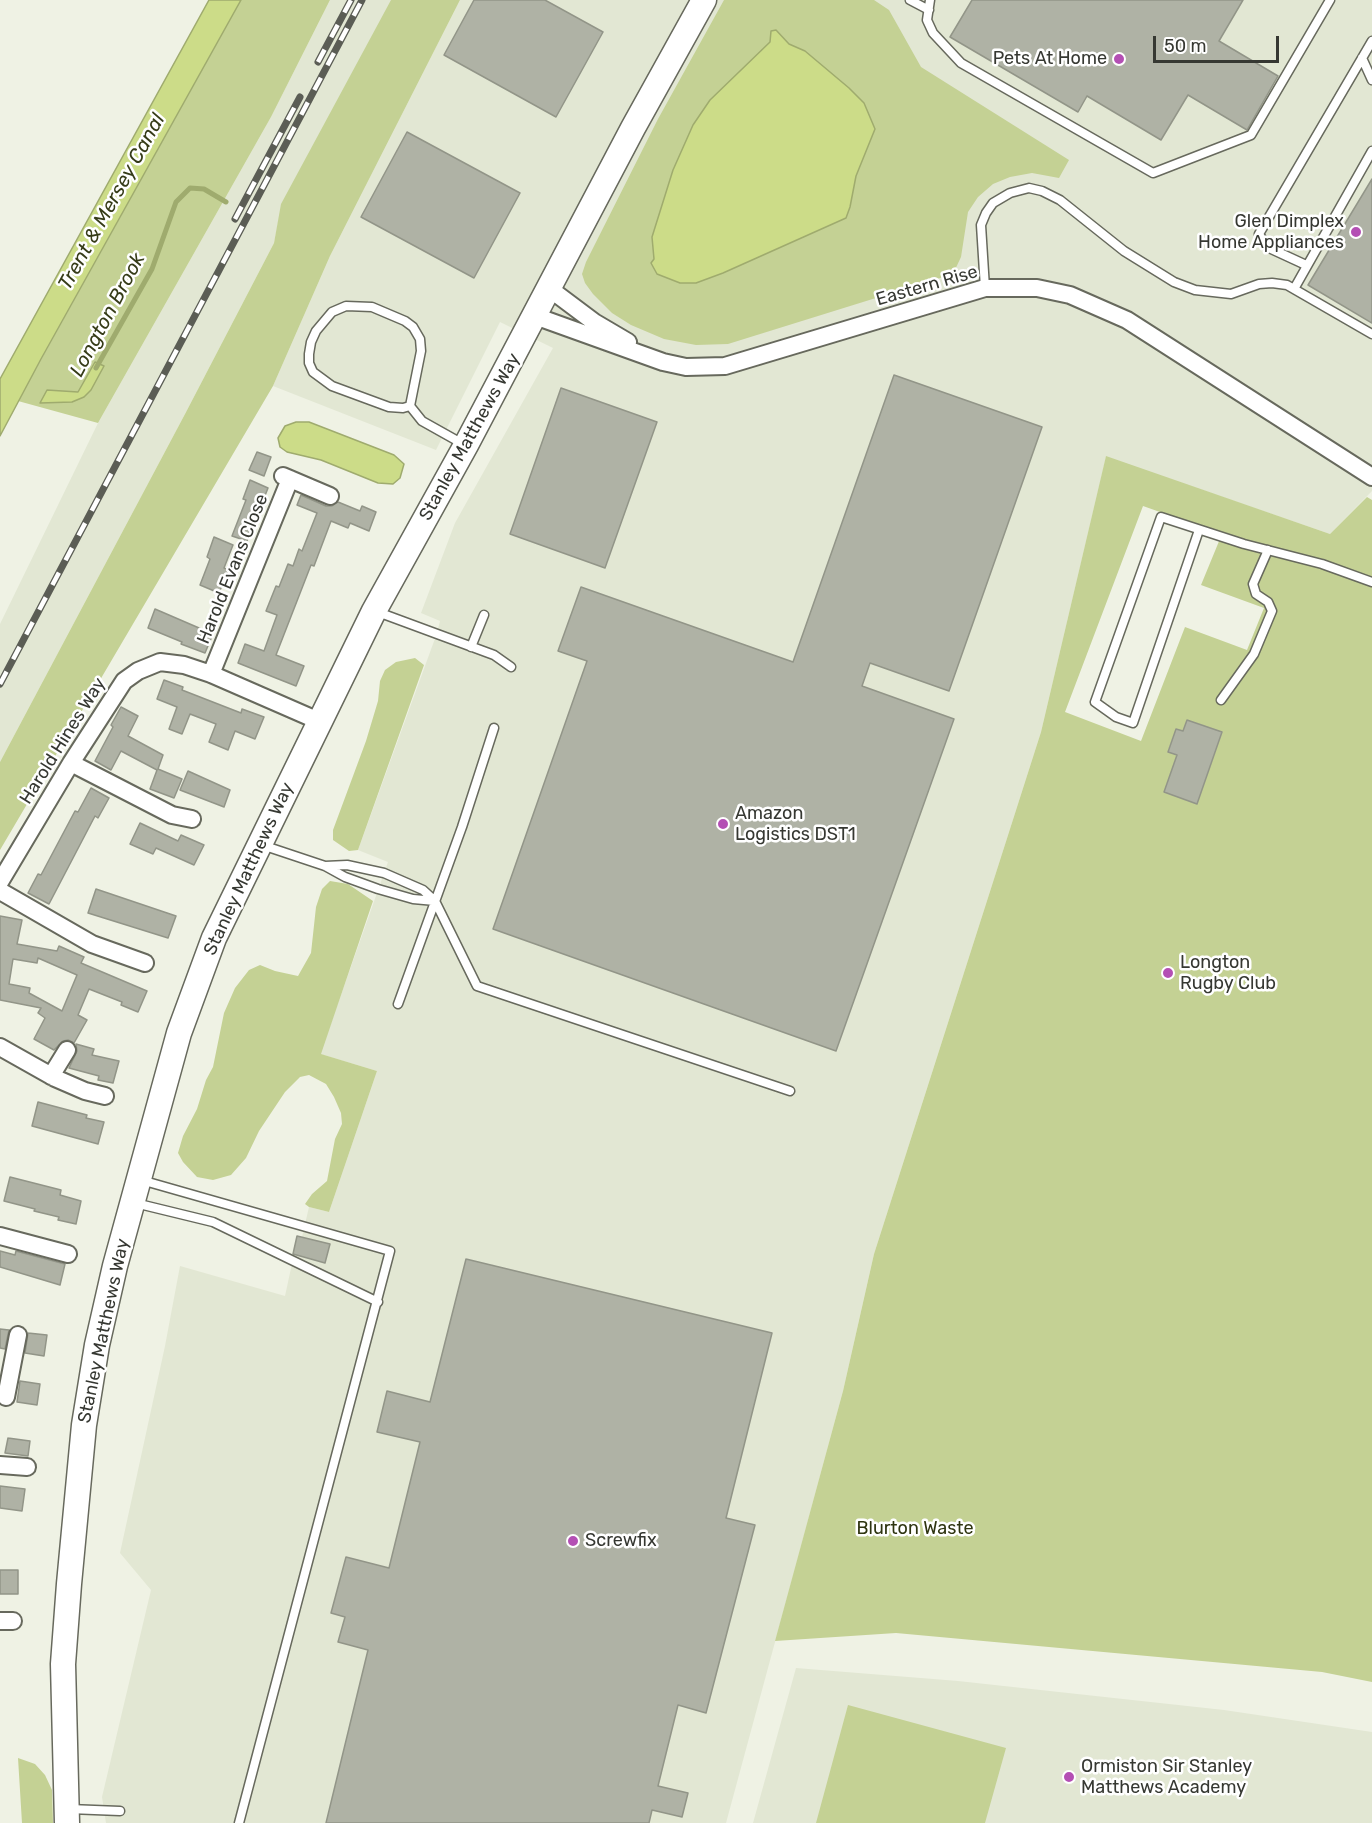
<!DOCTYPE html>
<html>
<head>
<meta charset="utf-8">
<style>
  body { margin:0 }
  #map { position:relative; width:1372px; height:1823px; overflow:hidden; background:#eff2e4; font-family:Rubik,sans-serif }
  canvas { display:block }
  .scale { position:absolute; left:1153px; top:36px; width:126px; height:27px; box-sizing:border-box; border:3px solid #363832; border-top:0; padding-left:8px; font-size:18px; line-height:21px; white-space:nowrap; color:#363832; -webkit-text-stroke:4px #fff; paint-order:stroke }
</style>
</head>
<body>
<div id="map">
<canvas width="1372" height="1823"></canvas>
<div class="scale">50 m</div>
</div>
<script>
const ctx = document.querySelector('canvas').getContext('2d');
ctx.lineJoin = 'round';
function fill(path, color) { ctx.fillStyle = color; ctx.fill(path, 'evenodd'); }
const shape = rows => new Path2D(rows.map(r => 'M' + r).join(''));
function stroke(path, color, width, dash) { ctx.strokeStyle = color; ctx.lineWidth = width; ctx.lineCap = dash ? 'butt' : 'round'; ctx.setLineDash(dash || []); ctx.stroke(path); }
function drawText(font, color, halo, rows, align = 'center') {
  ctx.font = font + ' Rubik,sans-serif'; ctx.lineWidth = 5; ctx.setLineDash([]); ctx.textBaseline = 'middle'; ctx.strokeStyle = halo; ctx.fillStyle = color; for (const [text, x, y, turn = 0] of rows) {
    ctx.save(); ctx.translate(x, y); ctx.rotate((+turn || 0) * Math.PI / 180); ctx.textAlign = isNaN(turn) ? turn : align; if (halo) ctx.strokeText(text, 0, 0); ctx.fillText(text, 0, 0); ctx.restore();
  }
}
fill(shape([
  [330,0,392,0,282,204,274,243,185,414,0,762,0,624,98,423,271,117],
  [460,0,1372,0,1372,491,1330,534,1106,457,1041,732,874,1254,843,1391,726,1823,106,1823,102,1797,151,1590,120,1553,165,1346,180,1266,285,1296,298,1236,302,1237,309,1207,329,1212,377,1071,320,1054,388,862,358,850,437,633,440,621,421,613,455,523,553,348,500,322,436,450,273,386,330,256],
  [796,1668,958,1681,1224,1710,1372,1732,1372,1823,753,1823]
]), '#e2e7d3');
fill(shape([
  [241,0,330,0,271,117,98,423,18,401],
  [391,0,460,0,330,256,273,386,0,850,0,762,185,414,274,243,281,204],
  [724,0,874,0,889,10,921,67,1069,160,1059,178,1032,173,1010,177,993,184,978,197,968,212,961,257,953,274,728,344,696,345,664,339,631,325,612,313,593,294,585,283,582,274,586,262,658,119],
  [1106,456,1330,534,1367,497,1372,500,1372,1682,1322,1672,896,1633,775,1641,843,1391,874,1254,1041,732],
  [1143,506,1222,534,1201,585,1264,608,1247,650,1185,627,1141,741,1065,712],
  [1187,720,1222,732,1197,804,1164,792,1177,755,1168,751,1176,729,1183,731],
  [415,658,424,665,358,850,349,851,333,840,333,830,366,741,378,701,380,681,385,670,396,662],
  [330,881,348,884,373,901,321,1054,377,1071,329,1212,309,1207,305,1204,312,1194,327,1181,335,1139,342,1124,341,1113,334,1097,326,1084,309,1075,300,1077,285,1092,259,1131,246,1158,231,1175,213,1180,197,1177,183,1162,178,1153,183,1136,197,1109,206,1080,213,1067,224,1013,235,988,249,970,260,965,275,971,298,976,311,953,316,907,322,889],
  [848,1705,1006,1748,985,1823,816,1823],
  [18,1758,35,1764,45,1775,52,1790,53,1823,22,1823]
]), '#c4d194');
const water = shape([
  [209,0,241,0,41,359,0,436,0,379,209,0],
  [776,30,789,44,805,51,849,88,864,103,875,129,856,176,850,207,846,218,723,273,696,283,680,283,657,274,651,263,654,259,652,237,673,170,693,125,710,100,770,42,771,31,776,30],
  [95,362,104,366,91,390,84,397,72,402,40,403,47,390,78,392,95,362],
  [296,422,309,422,394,455,404,464,400,478,393,484,378,483,321,460,287,452,280,447,278,438,285,426,296,422]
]);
fill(water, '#ccdc88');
stroke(water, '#9fab6e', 1.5);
stroke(shape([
  [96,368,152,269,176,202,190,188,204,189,226,202]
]), '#9fab6e', 5);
const building = shape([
  [474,0,545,0,603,32,556,117,444,55,474,0],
  [972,0,1243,0,1219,41,1278,76,1247,130,1188,95,1161,140,1087,96,1078,112,950,37,972,0],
  [407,132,520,193,474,278,361,217,407,132],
  [1372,179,1372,323,1308,285,1372,179],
  [894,375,1042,427,949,691,870,663,862,686,954,719,836,1051,493,929,587,661,558,651,581,587,793,662,894,375],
  [561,388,657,422,605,568,510,534,561,388],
  [257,452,271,457,264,476,249,470,257,452],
  [250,480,268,488,247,541,232,536,246,500,243,499,250,480],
  [301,495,326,506,332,506,338,502,360,511,362,506,376,512,369,531,350,523,348,528,331,521,314,566,311,565,276,655,304,666,296,686,238,663,245,644,264,651,277,615,266,611,276,586,279,587,288,564,293,566,299,549,302,551,317,513,297,505,301,495],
  [214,537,233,545,224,568,228,570,219,593,200,585,210,559,207,557,214,537],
  [155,609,213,634,205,653,181,644,182,642,148,628,155,609],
  [164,680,183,687,182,690,241,713,242,709,264,717,255,739,235,731,228,750,209,742,216,724,190,714,182,734,169,729,177,707,157,699,164,680],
  [121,707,138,716,128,736,163,755,158,769,182,779,174,798,150,789,157,770,121,751,111,770,95,761,113,727,111,725,121,707],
  [1187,720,1222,732,1197,804,1164,792,1177,755,1168,752,1176,729,1183,731,1187,720],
  [188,771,230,790,224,807,180,790,188,771],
  [91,788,109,798,98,818,95,816,49,904,28,893,38,874,41,875,75,811,78,812,91,788],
  [140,823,178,841,181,835,204,845,194,865,156,848,153,854,130,844,140,823],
  [96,889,176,916,168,938,88,913,96,889],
  [0,916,22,920,17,944,57,951,59,946,84,957,81,963,147,991,138,1012,121,1005,122,1002,89,989,78,1015,87,1020,74,1043,68,1040,63,1041,54,1050,34,1039,45,1018,38,1013,41,1008,0,1000,0,916],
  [38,958,77,975,62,1011,29,993,30,988,9,984,13,959,37,963,38,958],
  [76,1044,94,1049,92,1055,119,1061,113,1083,98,1080,99,1076,69,1068,77,1051,76,1044],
  [38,1102,87,1115,86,1118,104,1122,98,1144,32,1126,38,1102],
  [10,1177,61,1190,60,1195,81,1201,76,1224,58,1220,59,1217,34,1211,35,1209,4,1201,10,1177],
  [297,1236,330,1244,325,1263,293,1254,297,1236],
  [0,1251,15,1255,16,1251,65,1264,60,1285,0,1267,0,1251],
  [466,1259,772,1333,726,1518,755,1525,706,1713,678,1705,658,1786,688,1793,682,1817,652,1810,649,1823,326,1823,368,1650,338,1642,345,1617,331,1613,346,1557,389,1568,420,1442,377,1432,387,1391,430,1402,466,1259],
  [0,1329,9,1330,5,1349,0,1348,0,1329],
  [28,1333,47,1335,44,1356,25,1353,28,1333],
  [20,1381,40,1384,37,1405,17,1402,20,1381],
  [8,1438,30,1441,28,1456,5,1453,8,1438],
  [0,1486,25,1489,22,1511,0,1508,0,1486],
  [0,1570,18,1570,18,1594,0,1594,0,1570]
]);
fill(building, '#afb2a5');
stroke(building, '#929588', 1.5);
const lane = shape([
  [910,0,929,10],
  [930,0,927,20,933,33,961,63,1153,173,1251,135,1330,0],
  [1362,58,1372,80],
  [1306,265,1267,247,1259,234,1372,41],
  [985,288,981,225,986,213,993,203,1010,193,1029,188,1042,191,1060,200,1124,251,1174,282,1195,290,1231,294,1259,284,1272,283,1287,285,1372,334],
  [1294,289,1372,151],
  [410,406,403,408,389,407,332,386,313,372,309,363,309,354,311,342,316,331,332,312,346,306,372,307,405,321,413,327,420,339,421,351,410,406,422,421,463,444],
  [1199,530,1133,723,1116,717,1095,702,1161,517,1244,544,1322,564,1372,582],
  [375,611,494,655,511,667],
  [471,647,484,615],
  [1221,700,1254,654,1272,611,1268,602,1256,594,1253,584,1268,550],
  [262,845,325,866,345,877,378,889,413,899,435,901],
  [325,866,347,865,384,873,423,890,435,901,477,986,790,1091],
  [398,1004,462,827,494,728],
  [141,1180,390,1251,239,1823],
  [135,1203,213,1222,378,1302],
  [69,1809,120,1811]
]);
const street = shape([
  [550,289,594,322,628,342],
  [535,316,663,362,686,367,725,366,985,288,1037,288,1070,295,1127,320,1372,477],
  [283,476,330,496],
  [211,674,290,479],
  [71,763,172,815,192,819],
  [0,882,71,763,124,681,138,671,160,662,184,665,211,674,321,722],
  [0,891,92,944,145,963],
  [0,1047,55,1078,85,1091,105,1096],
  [51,1076,67,1050],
  [0,1236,68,1254],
  [6,1397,18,1335],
  [0,1465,27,1467],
  [0,1621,13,1621]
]);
const secondary = shape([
  [67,1823,63,1664,69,1584,84,1425,97,1345,115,1266,179,1033,214,938,374,611,466,445,633,128,704,0]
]);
stroke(lane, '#67695d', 11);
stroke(street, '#67695d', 20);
stroke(secondary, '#67695d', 27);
stroke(lane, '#fff', 8);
stroke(street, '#fff', 16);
stroke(secondary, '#fff', 24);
const rail = shape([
  [318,62,351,0],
  [235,219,300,97],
  [0,684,362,0]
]);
stroke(rail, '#5b5d55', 7);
stroke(rail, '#fff', 4.5, [14]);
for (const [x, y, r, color] of [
  [1119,59,6,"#b44fb4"],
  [1356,232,6,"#b44fb4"],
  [723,824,6,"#b44fb4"],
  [1168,973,6,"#b44fb4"],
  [573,1541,6,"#b44fb4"],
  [1069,1777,6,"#b44fb4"]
]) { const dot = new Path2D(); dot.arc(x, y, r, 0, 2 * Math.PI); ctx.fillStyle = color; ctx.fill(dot); stroke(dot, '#fff', 2); }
drawText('18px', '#363832', '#fff', [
  ["Pets At Home",1107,59,"right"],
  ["Glen Dimplex",1344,222,"right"],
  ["Home Appliances",1344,243,"right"],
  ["Amazon",735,814],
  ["Logistics DST1",735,835],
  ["Longton",1180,963],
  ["Rugby Club",1180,984],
  ["Screwfix",585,1541],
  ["Ormiston Sir Stanley",1081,1767],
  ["Matthews Academy",1081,1788]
], 'left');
drawText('18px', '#363832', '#fff', [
  ["Eastern Rise",927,286,-16],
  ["Stanley Matthews Way",470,437,-61],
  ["Harold Evans Close",233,569,-68],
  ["Harold Hines Way",63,741,-58],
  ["Stanley Matthews Way",249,869,-65],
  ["Stanley Matthews Way",104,1331,-78]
]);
drawText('18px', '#2e3410', '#fff', [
  ["Blurton Waste",915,1529]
]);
drawText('italic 20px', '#363c18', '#fff', [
  ["Trent & Mersey Canal",112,202,-61],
  ["Longton Brook",108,315,-62]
]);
</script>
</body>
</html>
